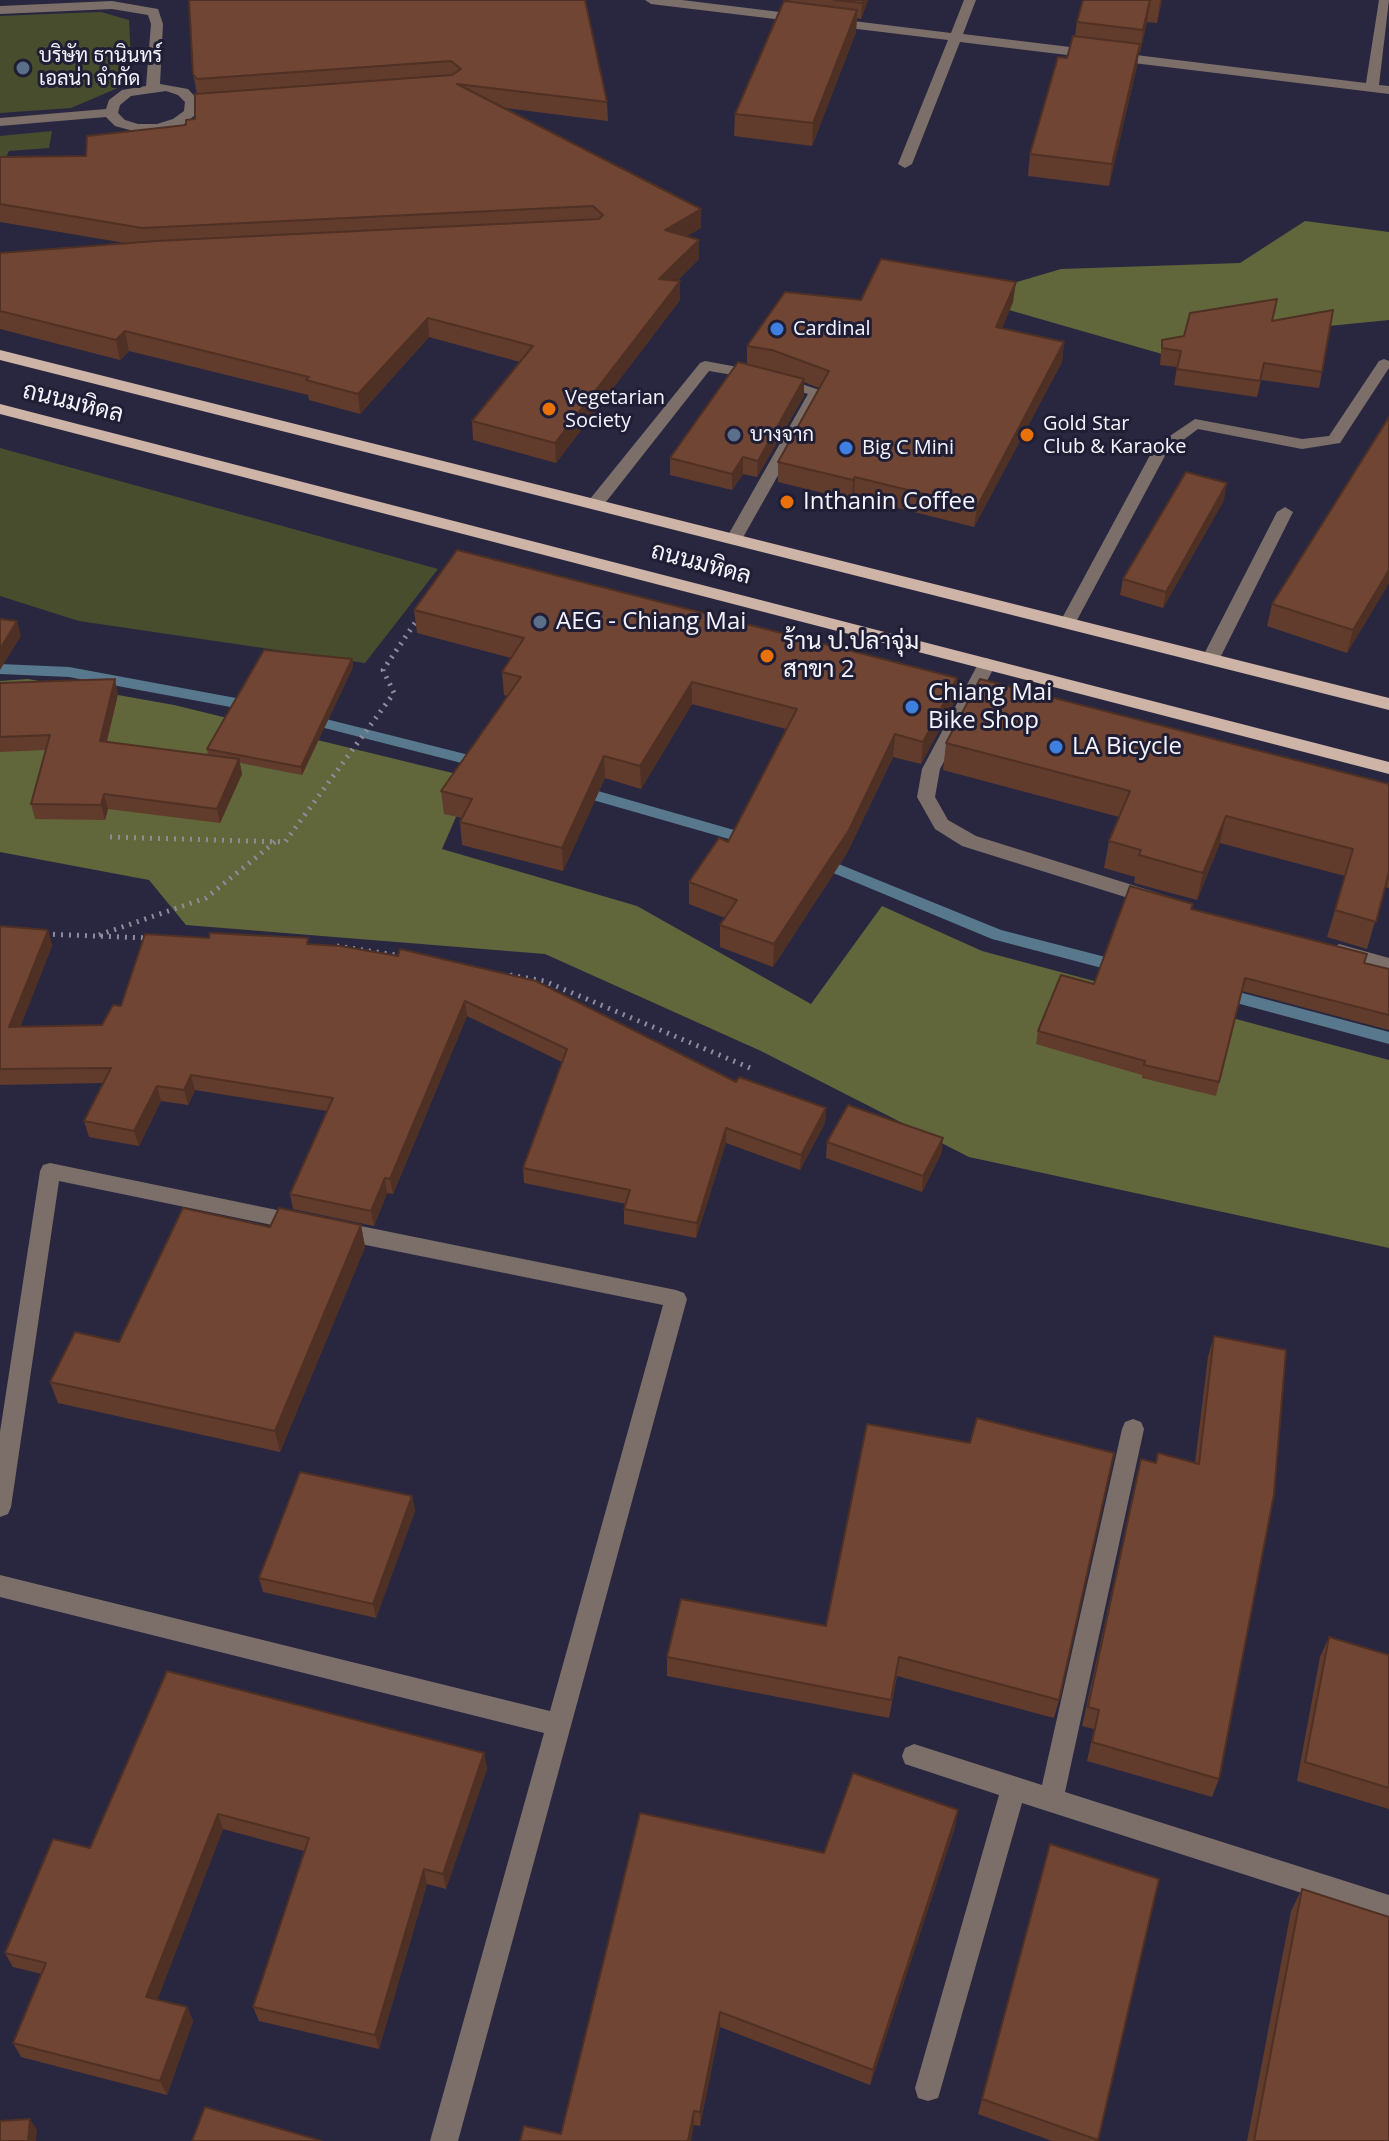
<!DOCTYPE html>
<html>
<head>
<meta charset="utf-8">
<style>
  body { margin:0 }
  canvas { display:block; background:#28273f }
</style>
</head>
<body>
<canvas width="1389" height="2141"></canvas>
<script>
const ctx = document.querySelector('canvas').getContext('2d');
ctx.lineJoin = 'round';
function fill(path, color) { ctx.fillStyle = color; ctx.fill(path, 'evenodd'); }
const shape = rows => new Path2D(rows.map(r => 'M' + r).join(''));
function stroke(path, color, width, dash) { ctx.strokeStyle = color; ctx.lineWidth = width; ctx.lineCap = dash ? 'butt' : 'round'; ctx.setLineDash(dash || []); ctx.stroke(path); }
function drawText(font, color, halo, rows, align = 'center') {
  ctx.font = font + ' "Open Sans",Sarabun,sans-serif'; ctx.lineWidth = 6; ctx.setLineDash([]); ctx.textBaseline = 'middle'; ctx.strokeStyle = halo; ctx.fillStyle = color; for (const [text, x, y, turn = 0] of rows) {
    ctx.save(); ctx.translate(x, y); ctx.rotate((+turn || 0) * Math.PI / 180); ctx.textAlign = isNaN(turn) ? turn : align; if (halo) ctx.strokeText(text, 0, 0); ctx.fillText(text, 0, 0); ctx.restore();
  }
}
fill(shape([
  [101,12,129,20,132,79,127,84,71,108,0,113,0,16],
  [52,131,49,148,9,151,6,157,0,157,0,136],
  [0,448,438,569,365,663,79,621,0,596]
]), '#484d2e');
fill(shape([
  [1305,221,1389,232,1389,320,1227,336,1169,356,995,306,1000,287,1061,269,1240,263],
  [28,679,174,705,473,778,442,849,637,906,811,1004,882,906,982,951,1389,1060,1389,1248,969,1157,761,1051,545,954,186,925,149,880,0,852,0,681]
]), '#61673a');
fill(shape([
  [0,664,69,667,252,701,259,706,252,711,69,677,0,674,0,664],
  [306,714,485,759,492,764,485,769,301,722,299,719,306,714],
  [577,785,755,836,757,840,750,845,572,794,570,790,572,786,577,785],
  [819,856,1001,930,1121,961,1129,967,1121,973,992,939,814,865,812,861,819,856],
  [1220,987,1389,1032,1389,1044,1214,997,1212,993,1220,987]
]), '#58788d');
stroke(shape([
  [110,837,285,842,394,693,383,670,419,617],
  [45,934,147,938],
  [99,935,206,898,275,842],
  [337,946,402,956],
  [510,975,544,981,755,1070]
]), '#8d8c9d', 5, [2, 6]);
fill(shape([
  [645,0,682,0,951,33,964,0,976,0,963,34,1366,83,1379,0,1389,0,1379,85,1389,86,1389,94,960,42,912,164,905,168,898,164,948,40,651,4,645,0],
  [112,1,158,9,163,24,160,84,188,89,199,101,195,115,183,125,158,132,137,132,115,126,106,117,0,126,0,118,106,109,109,100,122,90,146,86,151,24,148,15,112,9,0,14,0,6,112,1],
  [166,91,178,95,185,102,184,111,173,119,157,124,138,124,125,120,118,113,120,105,131,96,166,91],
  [1384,359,1389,361,1389,368,1340,443,1302,449,1198,429,1167,452,1076,622,1074,626,1062,626,1060,622,1155,446,1195,419,1302,439,1329,436,1379,361,1384,359],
  [705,361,770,373,825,392,741,541,735,542,727,537,808,394,763,380,709,371,602,507,590,507,590,499,700,363,705,361],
  [1285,507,1293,512,1220,658,1217,662,1205,662,1202,658,1277,512,1285,507],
  [987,658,996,664,940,769,935,797,948,820,976,836,1161,894,1163,899,1161,904,1154,906,962,846,935,829,917,797,922,769,978,664,987,658],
  [1339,944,1389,958,1389,972,1332,956,1329,951,1339,944],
  [50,1163,301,1215,308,1217,312,1223,308,1229,301,1231,59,1181,11,1507,8,1514,0,1517,0,1432,40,1171,43,1165,50,1163],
  [336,1221,676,1290,684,1293,687,1299,458,2141,430,2141,544,1733,0,1597,0,1575,550,1711,663,1305,336,1239,329,1236,325,1230,329,1224,336,1221],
  [1133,1419,1141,1422,1144,1429,1065,1792,1389,1895,1389,1921,1022,1803,941,2088,938,2098,928,2101,918,2098,915,2088,999,1795,905,1764,902,1756,905,1748,914,1744,1042,1785,1122,1429,1125,1422,1133,1419]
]), '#7c6f69');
fill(shape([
  [0,350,1389,698,1389,710,0,360,0,350],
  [0,404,1389,762,1389,774,0,414,0,404]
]), '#ceb3a7');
fill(shape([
  [585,0,607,102,608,121,505,108,701,209,701,228,686,236,699,240,699,259,677,281,680,281,680,300,556,463,473,440,472,421,520,362,429,337,360,414,309,400,308,395,129,351,120,360,0,329,0,253,125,243,0,222,0,157,86,156,186,125,195,119,197,94,193,74],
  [789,0,868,0,861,19,857,18,856,32,812,146,734,136,735,114],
  [1083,0,1162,0,1157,23,1147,22,1140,52,1139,52,1137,66,1109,186,1028,176,1030,154,1075,36,1077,22],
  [861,300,1013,302,1002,328,1064,342,1062,362,974,527,854,497,852,500,778,482,778,462,819,388,804,382,804,396,757,477,743,474,732,490,670,475,670,458,747,365,747,346],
  [1272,321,1322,372,1319,388,1261,380,1257,397,1174,385,1177,367,1160,365,1162,340],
  [1389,417,1389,583,1347,653,1267,626,1272,604],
  [1224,500,1163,608,1120,595,1123,579],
  [414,610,957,678,955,701,921,764,893,757,847,853,773,967,720,947,720,925,725,918,689,904,689,882,728,842,786,729,692,704,641,789,605,778,563,871,462,845,460,822,462,818,444,814,441,791,508,696,504,695,502,672,511,658,417,633],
  [352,659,353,667,302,775,240,763,242,774,220,823,108,809,105,820,35,819,31,804,45,750,0,752,0,683,118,694,107,742,208,755,207,749],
  [946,743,1389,784,1389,888,1385,887,1367,949,1327,937,1345,876,1220,843,1197,900,1134,883,1135,877,1104,868,1109,841,1119,817,943,770],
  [1192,910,1364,963,1389,969,1389,1030,1242,991,1216,1096,1142,1078,1142,1075,1036,1044,1038,1031,1094,984],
  [0,926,48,930,52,946,20,1027,102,1025,121,1006,309,945,736,1082,826,1108,825,1123,800,1170,726,1143,696,1238,624,1224,624,1209,626,1204,524,1183,523,1168,562,1062,467,1016,393,1194,387,1193,374,1226,293,1209,290,1194,327,1111,195,1090,188,1105,161,1101,139,1146,89,1137,84,1121,103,1083,0,1085],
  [943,1138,941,1154,922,1192,826,1158,827,1142],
  [361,1225,365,1247,280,1452,58,1403,50,1382,119,1342,270,1227],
  [1214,1336,1219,1779,1212,1797,1087,1761,1094,1729,1082,1726,1141,1459,1155,1463,1195,1463,1208,1357],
  [412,1496,415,1511,376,1618,263,1592,259,1578],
  [681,1599,1059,1700,1054,1718,897,1676,889,1718,667,1676,667,1657],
  [1329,1637,1389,1655,1389,1809,1297,1781,1320,1657],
  [167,1671,484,1753,487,1769,446,1889,427,1884,379,2049,259,2021,253,2007,304,1851,223,1829,157,2000,187,2007,193,2021,167,2095,21,2057,13,2043,42,1974,13,1967,5,1953,90,1848],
  [955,1827,870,2085,720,2027,700,2126,694,2125,561,2134,824,1853],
  [1050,1844,1159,1879,1097,2141,1052,2141,978,2114],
  [1302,1889,1389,2141,1247,2141,1291,1911]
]), '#613b2c');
fill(shape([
  [863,0,868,0,861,19,862,3],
  [1150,0,1147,22,1140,52,1143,30],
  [1160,0,1162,0,1157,23,1160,1],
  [857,10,856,32,812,146,813,123],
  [1140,44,1137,66,1109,186,1112,164],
  [701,209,701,228,665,249,665,230],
  [699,240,699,259,659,298,659,279],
  [680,281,680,300,556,463,555,443],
  [1016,282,1013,302,994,347,996,327],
  [428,318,429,337,360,414,358,394],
  [125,331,129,351,120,360,116,340],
  [1064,342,1062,362,974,527,977,507],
  [804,379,804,396,757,477,758,461],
  [743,457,743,474,732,490,732,474],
  [855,477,854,497,852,500,853,480],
  [1227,483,1224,500,1163,608,1166,592],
  [1389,570,1389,583,1347,653,1353,630],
  [17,621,21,636,0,670,0,649],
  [352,659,353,667,302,775,301,767],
  [957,678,955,701,921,764,923,742],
  [115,679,118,694,103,756,100,741],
  [692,682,692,704,641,789,640,766],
  [895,734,893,757,847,853,773,967,774,944],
  [604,756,605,778,563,871,562,848],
  [239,759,242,774,220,823,217,809],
  [104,794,108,809,105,820,101,805],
  [1226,816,1220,843,1197,900,1203,873],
  [48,930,52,946,14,1043,9,1027],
  [465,1001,467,1016,393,1194,390,1179],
  [191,1075,195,1090,188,1105,184,1090],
  [157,1086,161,1101,139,1146,134,1131],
  [826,1108,825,1123,800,1170,801,1155],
  [726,1128,726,1143,696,1238,697,1223],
  [943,1138,941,1154,922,1192,923,1176],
  [385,1178,387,1193,374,1226,371,1211],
  [361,1225,365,1247,280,1452,275,1431],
  [412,1496,415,1511,376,1618,373,1604],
  [484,1753,487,1769,446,1889,443,1874],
  [958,1810,955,1827,870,2085,873,2070],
  [218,1814,223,1829,153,2011,146,1997],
  [424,1869,427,1884,379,2049,375,2035],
  [187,2007,193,2021,167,2095,160,2081],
  [720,2012,720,2027,700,2126,700,2112],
  [694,2111,694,2125,691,2141,688,2141],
  [30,2119,37,2130,36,2141,28,2141]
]), '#4f3024');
const building = shape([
  [189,0,585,0,607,102,457,84,701,209,665,230,699,240,659,279,680,281,555,443,472,421,533,346,428,318,358,394,306,380,309,377,125,331,116,340,0,311,0,253,156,241,599,219,603,215,593,206,142,228,0,204,0,157,86,156,87,136,186,125,186,120,195,119,195,94,452,75,461,69,451,61,197,79,193,74,189,0],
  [834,0,863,0,862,3,834,0],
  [1083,0,1150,0,1143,30,1077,22,1083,0],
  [784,1,857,10,813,123,735,114,784,1],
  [1073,36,1140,44,1112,164,1030,154,1058,57,1067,58,1073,36],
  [881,259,1016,282,996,327,1064,342,977,507,855,477,853,480,778,462,829,371,772,350,747,346,785,292,861,300,881,259],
  [1277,299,1272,321,1333,310,1322,372,1264,363,1260,381,1177,369,1181,351,1162,348,1162,340,1184,336,1190,313,1277,299],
  [738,362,804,379,758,461,743,457,732,474,670,458,738,362],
  [1389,417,1389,570,1353,630,1272,604,1389,417],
  [1186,472,1227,483,1166,592,1123,579,1186,472],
  [457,550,957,678,923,742,895,734,849,830,774,944,720,925,737,900,689,882,719,838,728,842,797,709,692,682,640,766,604,756,562,848,460,822,472,799,441,791,521,677,502,672,524,638,414,610,457,550],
  [0,619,17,621,0,649,0,619],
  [264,650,352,659,301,767,207,749,264,650],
  [115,679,100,741,239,759,217,809,104,794,101,805,31,804,50,735,0,737,0,683,115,679],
  [980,679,1389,784,1389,872,1376,922,1335,910,1353,849,1226,816,1203,873,1139,855,1141,850,1109,841,1130,791,946,743,980,679],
  [1130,886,1193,904,1191,909,1367,954,1364,963,1389,969,1389,1015,1245,978,1219,1082,1144,1065,1145,1061,1038,1031,1061,975,1094,984,1130,886],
  [0,926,48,930,9,1027,102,1025,113,1005,121,1006,145,934,209,938,210,933,308,938,307,944,340,946,398,956,400,949,536,981,736,1082,739,1077,826,1108,801,1155,726,1128,697,1223,624,1209,630,1190,523,1168,567,1049,465,1001,390,1179,385,1178,371,1211,290,1194,333,1098,191,1075,184,1090,157,1086,134,1131,84,1121,111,1068,0,1069,0,926],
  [848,1105,943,1138,923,1176,827,1142,848,1105],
  [183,1208,270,1227,279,1208,361,1225,275,1431,50,1382,75,1332,119,1342,183,1208],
  [1214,1336,1286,1350,1274,1494,1219,1779,1092,1742,1099,1710,1088,1707,1141,1459,1156,1463,1158,1453,1199,1464,1214,1336],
  [977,1418,1114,1453,1059,1700,899,1657,891,1700,667,1657,681,1599,826,1626,867,1424,970,1443,977,1418],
  [300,1472,412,1496,373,1604,259,1578,300,1472],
  [1329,1637,1389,1655,1389,1788,1305,1762,1329,1637],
  [167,1671,484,1753,443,1874,424,1869,375,2035,253,2007,309,1838,218,1814,146,1997,187,2007,160,2081,13,2043,46,1963,5,1953,53,1839,90,1848,167,1671],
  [853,1773,958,1810,873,2070,720,2012,700,2112,694,2111,688,2141,520,2141,524,2126,561,2134,640,1813,824,1853,853,1773],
  [1050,1844,1159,1879,1098,2140,982,2099,1050,1844],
  [1302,1889,1389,1917,1389,2141,1254,2141,1302,1889],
  [205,2107,322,2141,192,2141,205,2107],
  [30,2119,28,2141,0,2141,0,2121,30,2119]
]);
fill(building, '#714533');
stroke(building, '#4f3024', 2);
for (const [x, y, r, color] of [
  [23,68,8,"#5c6f8a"],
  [777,329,8,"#3f7fe0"],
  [549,409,8,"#e8710a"],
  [734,435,8,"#5c6f8a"],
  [1027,435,8,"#e8710a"],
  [846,448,8,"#3f7fe0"],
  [787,502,8,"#e8710a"],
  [540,622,8,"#5c6f8a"],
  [767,656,8,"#e8710a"],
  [912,707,8,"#3f7fe0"],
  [1056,747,8,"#3f7fe0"]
]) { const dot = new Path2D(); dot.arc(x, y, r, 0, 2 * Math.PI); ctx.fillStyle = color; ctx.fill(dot); stroke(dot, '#1f1e34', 3); }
drawText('20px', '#f4f4fe', '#1f1e34', [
  ["บริษัท ธานินทร์",39,56],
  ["เอลน่า จำกัด",39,79],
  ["Cardinal",793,329],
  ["Vegetarian",565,398],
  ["Society",565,421],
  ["Gold Star",1043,424],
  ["Club & Karaoke",1043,447],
  ["บางจาก",750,435],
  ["Big C Mini",862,448]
], 'left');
drawText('24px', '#f4f4fe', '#1f1e34', [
  ["ถนนมหิดล",73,403,14],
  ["ถนนมหิดล",701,564,15]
]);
drawText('24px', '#f4f4fe', '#1f1e34', [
  ["Inthanin Coffee",803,502],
  ["AEG - Chiang Mai",556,622],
  ["ร้าน ป.ปลาจุ่ม",783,642],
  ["สาขา 2",783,670],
  ["Chiang Mai",928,693],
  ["Bike Shop",928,721],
  ["LA Bicycle",1072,747]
], 'left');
</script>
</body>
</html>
